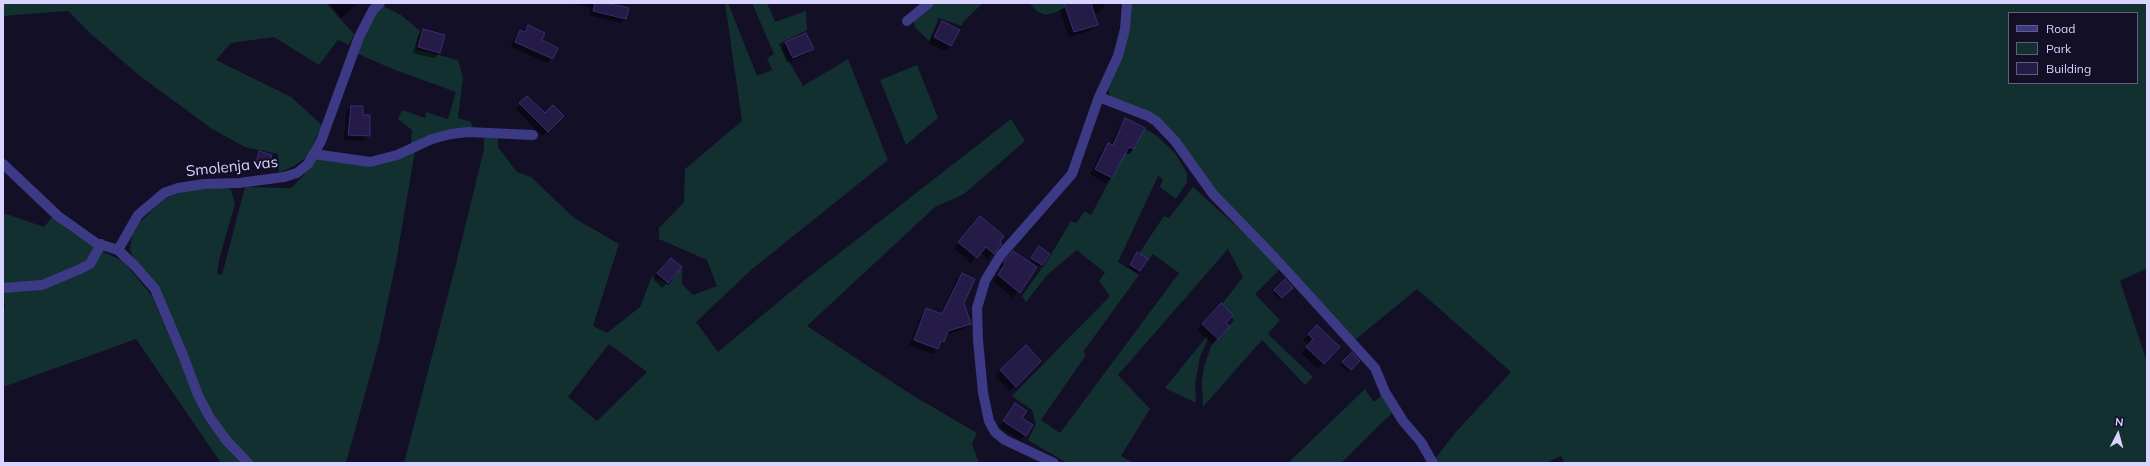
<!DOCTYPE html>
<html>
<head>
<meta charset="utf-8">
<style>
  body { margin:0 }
  #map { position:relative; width:2150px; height:466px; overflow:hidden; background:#130f26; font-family:Mulish,sans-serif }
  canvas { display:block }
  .frame { position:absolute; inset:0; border:4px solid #d9d4ff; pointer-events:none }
  .legend { position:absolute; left:2008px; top:12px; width:130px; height:72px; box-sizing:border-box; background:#130f26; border:1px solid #625e7d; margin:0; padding:5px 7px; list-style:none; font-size:12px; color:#d9d4ff }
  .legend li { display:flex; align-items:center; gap:8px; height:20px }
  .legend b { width:20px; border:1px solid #625e7d }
  .north { position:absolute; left:2098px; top:414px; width:40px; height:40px; -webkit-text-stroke:3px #130f26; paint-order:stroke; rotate:6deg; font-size:11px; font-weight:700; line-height:16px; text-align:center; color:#d9d4ff }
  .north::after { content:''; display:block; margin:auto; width:14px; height:18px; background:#d9d4ff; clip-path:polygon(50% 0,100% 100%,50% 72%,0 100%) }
</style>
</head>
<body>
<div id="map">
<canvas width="2150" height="466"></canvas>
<div class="frame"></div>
<ul class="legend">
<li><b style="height:5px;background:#3d3a85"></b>Road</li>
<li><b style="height:11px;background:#12302f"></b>Park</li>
<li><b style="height:11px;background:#241b47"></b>Building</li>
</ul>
<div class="north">N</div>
</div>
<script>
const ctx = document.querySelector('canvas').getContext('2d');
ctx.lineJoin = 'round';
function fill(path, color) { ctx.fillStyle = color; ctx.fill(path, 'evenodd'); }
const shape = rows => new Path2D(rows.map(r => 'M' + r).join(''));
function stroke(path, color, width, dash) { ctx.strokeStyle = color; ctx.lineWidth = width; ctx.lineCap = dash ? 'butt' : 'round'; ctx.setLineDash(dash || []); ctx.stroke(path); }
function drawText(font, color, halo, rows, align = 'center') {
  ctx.font = font + ' Mulish,sans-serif'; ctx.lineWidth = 4; ctx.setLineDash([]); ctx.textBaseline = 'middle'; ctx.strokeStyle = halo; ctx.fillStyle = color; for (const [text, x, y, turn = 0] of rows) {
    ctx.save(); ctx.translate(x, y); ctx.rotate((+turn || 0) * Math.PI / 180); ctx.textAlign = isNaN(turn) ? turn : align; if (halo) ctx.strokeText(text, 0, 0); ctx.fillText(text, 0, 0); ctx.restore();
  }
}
fill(shape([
  [3,3,326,3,354,34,349,45,338,40,319,65,274,37,231,43,216,60,291,97,322,125,307,157,294,166,279,173,278,154,245,147,212,129,140,76,91,34,68,11,3,16],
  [725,3,728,3,757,76,772,70,767,58,774,54,752,3,767,3,775,22,806,11,807,30,779,44,803,86,848,59,888,160,751,270,696,322,718,352,806,279,1011,119,1025,141,964,194,935,207,807,326,912,395,977,433,972,444,979,463,404,463,456,264,484,149,484,136,498,136,498,147,517,172,531,177,574,218,619,244,593,326,607,333,640,307,652,276,669,285,682,264,682,284,693,295,717,286,707,260,659,239,659,228,684,202,685,169,742,121],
  [609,344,647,372,597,421,568,397],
  [936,3,983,3,963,22,962,26,939,18,929,41,915,27,914,21],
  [1029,3,1075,3,1054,13,1045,15,1038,12],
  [1131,3,2147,3,2147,268,2120,281,2147,362,2147,463,1565,463,1561,456,1546,463,1437,463,1435,459,1455,433,1511,372,1417,289,1355,340,1327,313,1282,258,1198,176,1172,132,1110,97,1108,88],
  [2009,13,2137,13,2137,83,2009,83],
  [383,6,401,15,420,31,416,49,458,60,463,77,458,118,471,122,473,130,411,146,412,130,398,119,402,110,425,118,426,112,448,119,456,92,395,70,356,53,375,14],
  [917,65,938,118,906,145,880,80],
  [1145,129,1156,135,1175,153,1187,173,1187,182,1176,199,1160,187,1163,179,1158,176,1118,262,1139,275,1083,352,1086,355,1041,420,1060,433,1179,273,1153,254,1148,261,1138,255,1164,216,1169,218,1193,187,1244,233,1280,269,1255,294,1280,320,1268,334,1313,377,1305,385,1262,340,1203,407,1202,382,1204,367,1211,346,1234,320,1221,305,1243,277,1228,249,1118,375,1150,409,1121,456,1133,463,1067,463,1028,440,1036,424,1032,410,1012,396,1110,296,1099,281,1105,273,1077,250,1047,275,1026,302,1022,296,1049,258,1071,221,1076,223,1085,211,1091,215,1125,152,1130,154],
  [415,151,396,262,379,343,346,463,252,463,233,442,210,411,167,309,133,258,130,249,132,236,139,223,164,199,188,190,224,187,231,190,235,204,219,260,217,274,222,275,245,187,291,188,304,175,315,158,351,161],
  [3,213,44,227,53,216,71,232,95,247,88,260,52,280,3,287],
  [101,251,123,261,152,296,206,422,241,463,221,463,136,339,3,387,3,309,5,309,3,290,54,283],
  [1207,336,1208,339,1200,357,1195,384,1196,403,1165,388],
  [1365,389,1374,402,1382,395,1394,411,1341,463,1288,463]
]), '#12302f');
fill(shape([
  [329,3,358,3,341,18],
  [602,3,627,9,625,19,620,23,589,15,591,8,573,4],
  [1073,3,1102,3,1104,8,1094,15,1097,24,1092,30,1069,37,1060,11,1065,6],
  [942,22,958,30,950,46,945,51,929,43,937,27],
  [528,27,541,40,557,49,548,63,511,47,516,35],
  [423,30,444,36,439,53,434,58,413,53,418,36],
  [786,42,812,49,807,54,787,63,781,48],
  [527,97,545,115,562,116,542,136,516,109],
  [351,107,362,116,369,136,363,141,344,140,346,112],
  [1125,120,1134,149,1128,154,1124,152,1112,177,1106,183,1090,174,1103,149,1108,144,1110,145,1120,125],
  [259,152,271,156,265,168,254,165],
  [975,223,1001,244,988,259,980,252,971,263,954,248],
  [1037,250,1041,264,1039,267,1030,260],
  [1135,256,1146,260,1137,273,1128,267],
  [1008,258,1036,267,1013,298,993,281,1001,270,1000,266],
  [666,264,668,282,662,288,653,279],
  [962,274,962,303,970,324,965,328,946,335,944,342,932,354,909,345,922,314,927,309,941,314,957,279],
  [1285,281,1292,288,1279,300,1273,293],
  [1221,305,1224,323,1229,327,1212,344,1197,330],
  [1317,326,1339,347,1318,369,1301,353,1309,345,1303,340],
  [1025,346,1040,361,1010,391,995,376],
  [1352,353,1358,361,1348,372,1340,365],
  [1015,404,1025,435,1020,440,999,427]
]), '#0007');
const building = shape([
  [595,3,606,3,629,8,626,19,593,11,595,3],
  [1064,3,1091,3,1098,25,1074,32,1064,3],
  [942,21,960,30,951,46,934,37,942,21],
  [528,25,545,33,542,40,558,48,553,59,515,42,520,30,525,32,528,25],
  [423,29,445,35,440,53,418,47,423,29],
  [806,33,814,49,793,58,785,42,806,33],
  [527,96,545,113,553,105,564,116,548,132,519,103,527,96],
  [351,106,363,106,363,115,370,115,370,136,348,135,351,106],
  [1125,118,1145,128,1134,149,1129,147,1112,178,1095,169,1108,143,1113,145,1125,118],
  [259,151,272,155,269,166,256,163,259,151],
  [980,216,1004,236,1000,242,1002,244,994,254,986,247,977,258,958,242,980,216],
  [1039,246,1050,254,1042,265,1031,258,1039,246],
  [1013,251,1037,267,1020,293,998,275,1005,264,1004,262,1005,260,1013,251],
  [1137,252,1148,259,1140,271,1130,265,1137,252],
  [671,258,682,267,668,283,657,273,671,258],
  [962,273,975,279,964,303,971,324,948,331,944,342,941,341,938,349,914,340,926,308,942,314,962,273],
  [1285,279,1293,288,1282,298,1274,290,1285,279],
  [1221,303,1233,315,1226,323,1230,327,1218,339,1202,324,1221,303],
  [1317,325,1340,347,1324,364,1306,347,1313,339,1308,334,1317,325],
  [1026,345,1041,361,1016,387,1000,370,1026,345],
  [1352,352,1360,361,1351,370,1342,362,1352,352],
  [1015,403,1027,411,1022,418,1033,425,1026,436,1003,421,1015,403]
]);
fill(building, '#241b47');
stroke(building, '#3b2d73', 1);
stroke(shape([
  [907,21,929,3],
  [1099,97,1148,116,1156,121,1175,141,1213,194,1276,259,1375,368,1385,392,1403,421,1421,442,1433,463],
  [314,154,370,162,397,155,432,139,451,134,468,132,533,135],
  [3,164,58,216,96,243,118,250],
  [3,288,42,285,78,270,90,264,101,244],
  [248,463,227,441,210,418,198,395,184,358,155,289,135,266,118,250,138,215,164,193,178,188,204,184,239,183,284,177,297,173,308,164,321,141,359,37,373,10,380,3],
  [1054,463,1005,440,995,432,989,421,983,393,978,340,977,308,985,281,1000,256,1072,174,1099,97,1118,56,1125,29,1127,3]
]), '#3d3a85', 10);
drawText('15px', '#d9d4ff', '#130f26', [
  ["Smolenja vas",232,167,-6]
]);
</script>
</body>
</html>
